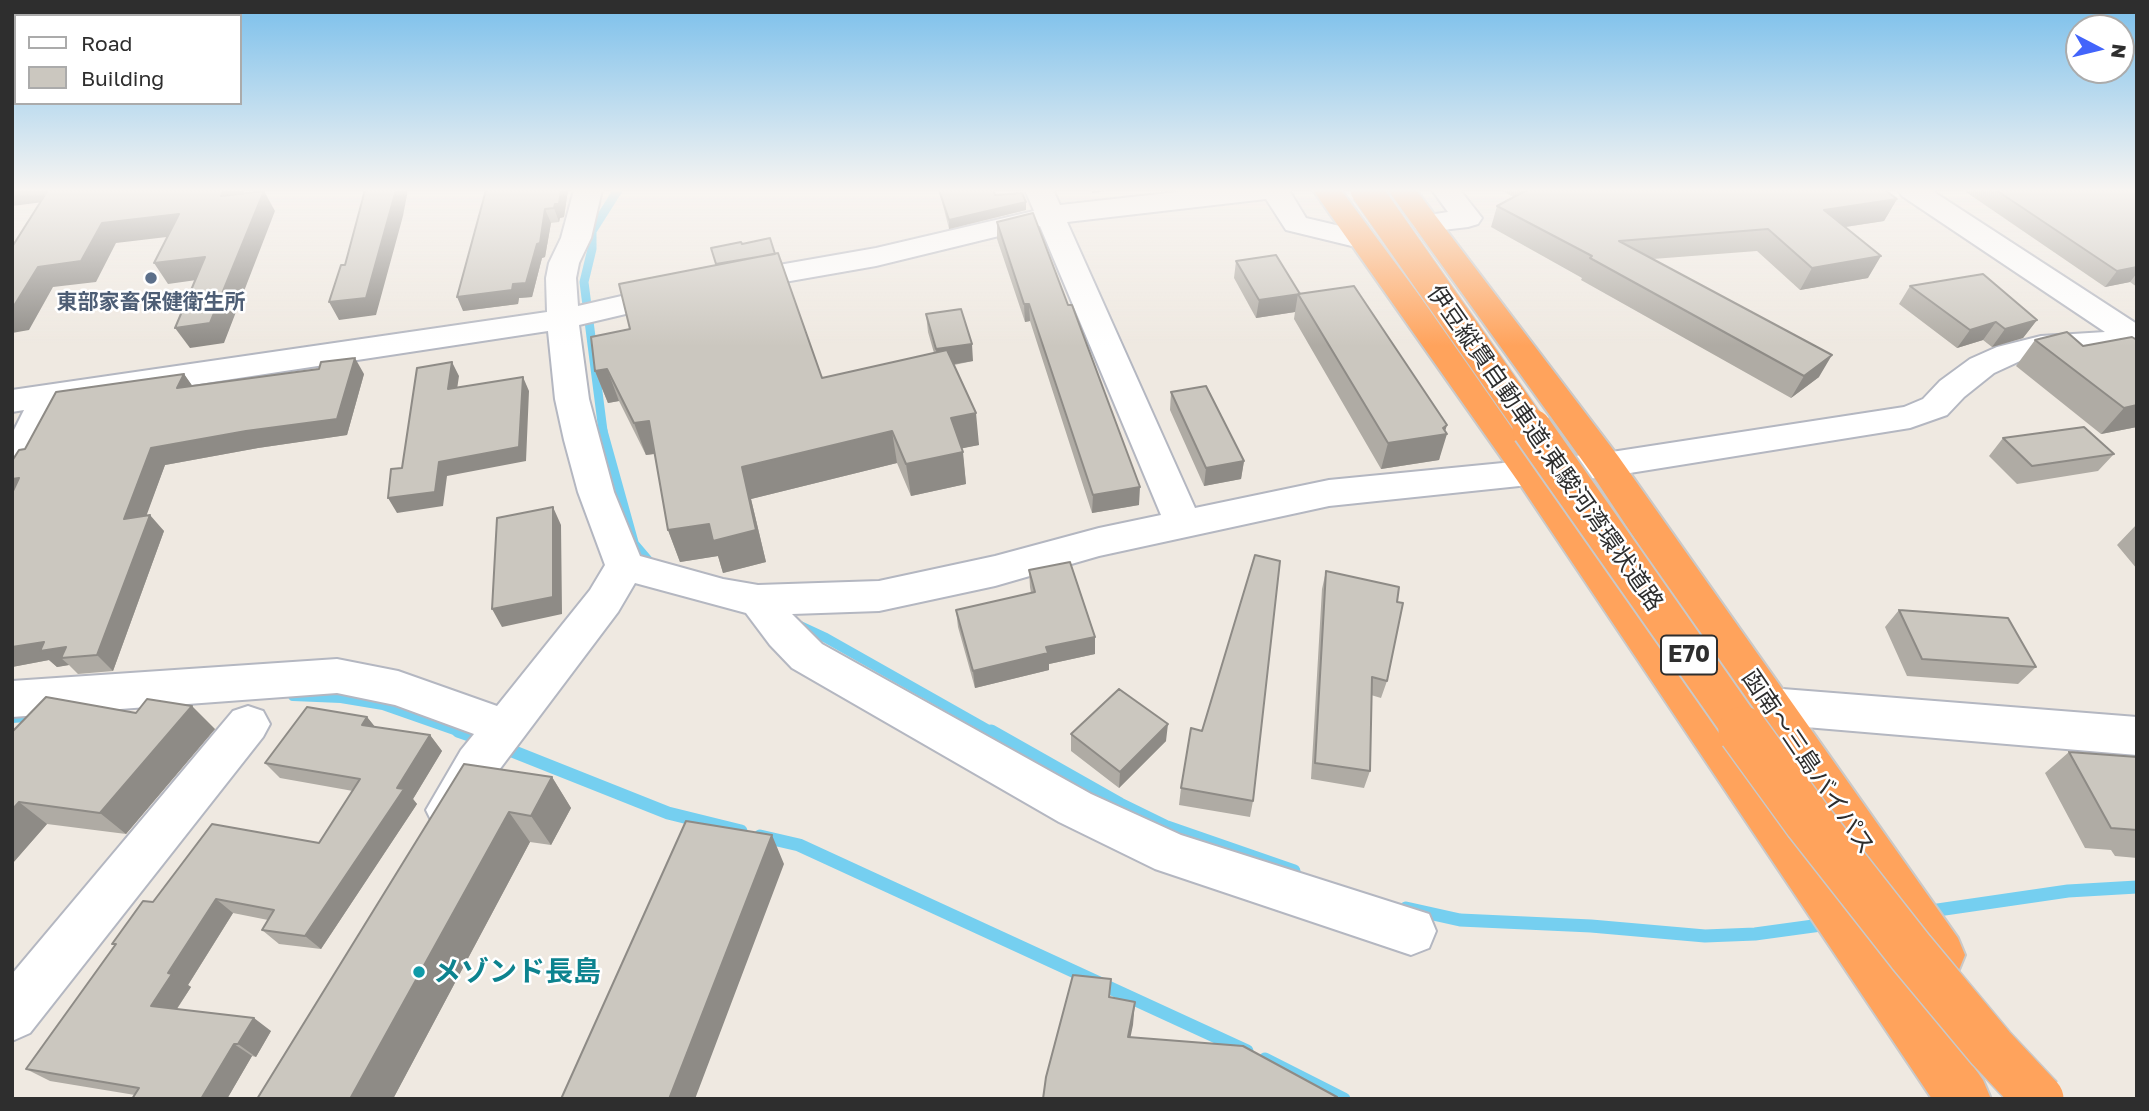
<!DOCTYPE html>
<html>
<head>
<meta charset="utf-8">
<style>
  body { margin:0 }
  #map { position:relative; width:2149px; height:1111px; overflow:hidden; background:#efe9e1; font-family:"Golos Text",sans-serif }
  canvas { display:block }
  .frame { position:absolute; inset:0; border:14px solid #2e2e2e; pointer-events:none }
  .legend { position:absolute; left:14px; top:14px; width:228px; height:91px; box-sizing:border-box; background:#fff; border:2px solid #ababab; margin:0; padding:9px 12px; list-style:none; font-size:21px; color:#2e2e2e }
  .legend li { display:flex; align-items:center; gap:14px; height:35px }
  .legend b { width:35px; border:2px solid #ababab }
  .north { position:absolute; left:2065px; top:14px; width:70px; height:70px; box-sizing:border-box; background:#fff; border:2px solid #ababab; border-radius:50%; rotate:97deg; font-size:19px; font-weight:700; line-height:28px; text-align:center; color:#2e2e2e }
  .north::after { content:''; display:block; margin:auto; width:24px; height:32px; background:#4264fb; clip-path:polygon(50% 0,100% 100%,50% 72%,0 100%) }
</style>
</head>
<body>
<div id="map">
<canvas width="2149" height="1111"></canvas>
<div class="frame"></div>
<ul class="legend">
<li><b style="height:9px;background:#fff"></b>Road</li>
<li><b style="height:19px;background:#cbc7bf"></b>Building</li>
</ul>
<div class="north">N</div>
</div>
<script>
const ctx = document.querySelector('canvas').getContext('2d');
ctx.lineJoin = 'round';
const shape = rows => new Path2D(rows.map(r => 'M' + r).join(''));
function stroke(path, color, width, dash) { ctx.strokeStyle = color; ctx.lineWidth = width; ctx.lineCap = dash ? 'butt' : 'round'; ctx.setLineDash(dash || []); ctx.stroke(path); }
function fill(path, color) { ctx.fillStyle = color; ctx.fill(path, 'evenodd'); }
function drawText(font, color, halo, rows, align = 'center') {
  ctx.font = font + ' "Golos Text","Noto Sans JP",sans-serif'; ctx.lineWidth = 5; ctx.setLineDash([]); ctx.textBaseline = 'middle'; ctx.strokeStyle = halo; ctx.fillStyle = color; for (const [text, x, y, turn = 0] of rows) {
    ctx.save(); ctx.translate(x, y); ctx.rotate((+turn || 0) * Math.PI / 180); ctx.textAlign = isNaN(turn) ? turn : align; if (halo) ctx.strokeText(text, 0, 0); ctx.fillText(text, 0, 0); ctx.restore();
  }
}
stroke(shape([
  [603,431,584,282,592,249,592,231,618,190]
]), '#75cff0', 9);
stroke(shape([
  [602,429,634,544,651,564],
  [798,625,826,638,994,733],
  [293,696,341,698,383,705,463,733],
  [12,718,40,716]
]), '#75cff0', 10);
stroke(shape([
  [458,731,484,740],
  [991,731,1120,804,1167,827,1294,871],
  [502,747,668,813,741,831],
  [760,836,799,845,1247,1051],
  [1406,908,1460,920,1591,926,1705,936,1755,934,1828,924],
  [1924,912,2068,891,2137,887],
  [1265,1059,1344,1099]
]), '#75cff0', 13);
const minor = shape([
  [574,190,602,190,591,238,579,263,576,278,578,306,674,284,685,286,689,293,685,300,579,325,589,399,600,440,614,492,640,556,723,579,758,585,879,581,995,556,1099,528,1161,515,1040,226,876,266,733,291,722,288,718,282,722,276,733,273,876,248,1034,211,1025,190,1053,190,1060,205,1195,190,1289,190,1306,218,1370,233,1375,239,1370,245,1360,248,1286,230,1266,199,1067,222,1195,508,1329,480,1605,453,1904,407,1923,399,1940,381,1970,359,1997,347,2041,336,2105,332,1902,196,1898,190,1931,190,2137,324,2137,352,2084,352,2041,356,2020,361,1994,373,1964,397,1947,415,1910,428,1605,477,1329,506,1099,556,995,586,879,611,792,614,822,644,1091,794,1181,835,1429,914,1436,931,1429,948,1411,955,1155,869,1059,822,792,668,770,645,746,613,635,583,618,612,493,778,465,824,449,830,433,824,426,810,461,750,474,734,395,705,337,693,12,717,12,681,337,659,398,671,497,706,590,590,605,565,578,492,564,440,555,399,548,331,61,405,25,479,12,482,12,434,24,410,12,412,12,390,547,312,546,278,549,263,561,238,574,190],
  [1432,190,1460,190,1482,218,1478,224,1468,227,1426,232,1416,229,1412,223,1416,217,1448,212,1432,190],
  [1770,688,2137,717,2137,755,1770,724,1755,719,1749,706,1755,693,1770,688],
  [248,706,263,711,270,724,263,737,30,1033,12,1041,12,974,233,711,248,706]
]);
const highway = shape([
  [1313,190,1341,190,1543,462,1983,1080,1991,1099,1932,1099,1517,480,1313,190],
  [1388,190,1416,190,1618,456,1958,938,1965,955,1958,972,1940,979,1922,972,1592,474,1388,190]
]);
stroke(minor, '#b4b7c1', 4);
stroke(highway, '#c9c9c9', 4);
fill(minor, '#fff');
fill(highway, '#ffa35c');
const highwayBridgeFar2 = shape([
  [1366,190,1534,431]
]);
const highwayBridgeFar1 = shape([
  [1532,429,1745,733]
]);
const highwayBridge = shape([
  [1743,731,1809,822,1911,952,1991,1048,2039,1099]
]);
stroke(highwayBridgeFar2, '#c9c9c9', 33, []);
stroke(highwayBridgeFar1, '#c9c9c9', 43, []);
stroke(highwayBridge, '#c9c9c9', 52, []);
stroke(highwayBridgeFar2, '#ffa35c', 31);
stroke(highwayBridgeFar1, '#ffa35c', 39);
stroke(highwayBridge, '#ffa35c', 49);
fill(shape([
  [489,190,568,190,564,217,560,218,559,222,551,223,545,257,542,258,532,297,519,298,518,304,463,311],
  [939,190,993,190,995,195,1026,210,949,229],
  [1500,190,1885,190,1897,199,1884,221,1845,227,1868,278,1800,290,1757,251,1653,259,1819,377,1791,398,1581,280,1582,278,1491,227,1497,206,1514,197],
  [1963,190,2137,190,2137,287,2130,282,2105,287],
  [997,222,1068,305,1139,505,1092,513,1030,321,1025,322,997,239],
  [742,244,822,378,934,353,928,332,926,314,973,361,954,365,979,445,962,448,966,484,911,496,897,463,751,499,766,562,723,573,718,556,680,562,668,530,655,454,646,455,619,401,608,403,595,371,630,329,716,265,711,248],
  [1236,261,1300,293,1445,432,1439,460,1381,469,1294,319,1295,312,1256,318,1234,278],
  [1910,286,2037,320,2023,338,1992,347,1983,340,1957,348,1899,304],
  [2035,340,2083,346,2137,427,2101,434,2016,366],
  [184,374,192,386,364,374,347,435,258,448,165,465,146,515,164,531,113,671,78,674,69,665,57,667,49,660,12,667,12,461,25,449],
  [1171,392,1244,461,1241,479,1204,486,1170,410],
  [2003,438,2114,454,2098,471,2017,484,1989,456],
  [2137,524,2137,569,2117,545],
  [1029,570,1095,637,1095,654,1049,664,1049,670,975,688,958,627,956,610,1031,593,1030,587],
  [1326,571,1387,681,1381,698,1371,695,1370,771,1364,788,1311,779,1322,589],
  [1899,610,2036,667,2018,684,1907,676,1885,627],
  [367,717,375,727,430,735,442,751,413,799,417,804,321,949,279,944,262,930,268,920,233,913,188,985,191,987,177,1009,271,1031,256,1057,252,1056,227,1099,132,1099,135,1095,50,1081,26,1069,115,946,112,944,153,902,319,843,353,791,280,778,265,763],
  [215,729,126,834,47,824,12,864,12,732],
  [1071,734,1166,741,1119,788,1071,751],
  [2069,752,2137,757,2137,858,2115,856,2111,850,2085,848,2045,773],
  [464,764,552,777,571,808,551,845,530,842,393,1099,257,1099],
  [1181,788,1253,801,1250,817,1179,805]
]), '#afaba4');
fill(shape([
  [12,190,62,190,68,199,12,206],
  [224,190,244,190,233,216,221,196],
  [396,190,408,190,403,216,376,315,339,320,329,302],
  [561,190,568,190,564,217,560,218,559,222,554,208],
  [1092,190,1113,190,1092,193],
  [264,191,275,211,224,343,190,348,175,328],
  [1897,199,1884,221,1812,232,1824,210],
  [1026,202,1026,210,949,229,949,220],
  [545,209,551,223,545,257,542,258,532,297,519,298,518,304,463,311,457,297,513,284],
  [179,214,192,234,116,243,96,282,53,287,29,330,12,333,12,309,38,267,102,223],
  [1881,256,1868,278,1800,290,1812,268],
  [205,257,218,277,168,284,154,263],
  [2137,267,2137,273,2130,282,2105,287,2117,271],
  [1298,294,1295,312,1256,318,1259,300],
  [1024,304,1029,304,1030,321,1025,322],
  [2037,320,2023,338,1992,347,2005,329],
  [1996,322,1983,340,1957,348,1970,330],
  [972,344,973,361,937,367,936,349],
  [1832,355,1819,377,1791,398,1804,376],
  [355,358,364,374,347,435,258,448,165,465,139,536,124,519,151,448],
  [452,362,459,376,455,403,448,389],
  [607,369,619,401,608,403,595,371],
  [184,374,196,391,177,388],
  [523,377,529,391,526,461,447,476,443,506,397,513,388,498,439,462],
  [2137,405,2137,427,2101,434,2124,408],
  [976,413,979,445,954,450,951,418],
  [649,421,660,453,646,455,634,423],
  [1447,425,1444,435,1447,434,1439,460,1381,469,1388,443,1443,428],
  [892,431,897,463,751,499,766,562,723,573,718,556,680,562,668,530,709,524,742,467],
  [963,452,966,484,911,496,906,464],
  [1244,461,1241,479,1204,486,1206,468],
  [19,478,12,498,12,479],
  [1140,487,1139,505,1092,513,1093,495],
  [553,507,561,525,562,614,502,627,492,609],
  [150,515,164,531,113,671,97,655],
  [1095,637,1095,654,1049,664,1049,670,975,688,973,671,1046,647],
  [44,642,66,647,61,658,69,665,57,667,49,660,12,667,12,647],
  [192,706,215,729,126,834,100,813],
  [367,717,380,733,362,725],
  [1168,724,1166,741,1119,788,1120,772],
  [430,735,442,751,413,799,417,804,321,949,305,936],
  [552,777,571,808,551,845,531,816],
  [19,802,47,824,12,864,12,810],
  [509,812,530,842,393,1099,350,1099],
  [772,835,784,864,695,1099,669,1099],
  [216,899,233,913,188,985,191,987,170,1019,151,1006,168,973],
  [1135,1002,1133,1025,1126,1059,1128,1037],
  [254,1018,271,1031,256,1057,238,1044],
  [234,1044,252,1056,227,1099,201,1099]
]), '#8e8b86');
const building = shape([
  [48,190,224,190,221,196,264,191,210,323,175,328,205,257,154,263,179,214,102,223,81,261,38,267,12,309,12,247,48,190],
  [365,190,396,190,366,298,329,302,341,265,345,265,365,190],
  [486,190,561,190,559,204,555,204,554,208,545,209,540,243,537,244,526,283,513,284,512,290,457,297,486,190],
  [939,190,993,190,995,195,1022,193,1026,202,949,220,939,190],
  [1527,190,1885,190,1897,199,1824,210,1881,256,1812,268,1768,229,1619,241,1832,355,1804,376,1590,258,1592,256,1497,206,1527,190],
  [1996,190,2137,190,2137,267,2117,271,1996,190],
  [1033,213,1068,305,1072,305,1140,487,1093,495,1029,304,1024,304,997,222,1033,213],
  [770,238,775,254,716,264,711,248,741,242,742,244,770,238],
  [778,253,822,378,947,350,976,413,951,418,963,452,906,464,892,431,742,467,756,530,713,541,709,524,668,530,649,421,634,423,607,369,595,371,591,337,630,329,619,284,778,253],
  [1276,255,1300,294,1259,300,1236,261,1276,255],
  [1983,274,2037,320,2005,329,1996,322,1970,330,1910,286,1983,274],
  [1354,286,1447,425,1443,428,1447,434,1388,443,1298,294,1354,286],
  [961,309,972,344,936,349,926,314,961,309],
  [2067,332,2083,346,2132,337,2137,340,2137,405,2124,408,2035,340,2067,332],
  [355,358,337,419,246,431,151,448,124,519,150,515,97,655,61,658,66,647,40,651,44,642,12,647,12,493,19,478,12,479,12,461,19,450,25,449,56,392,184,374,177,388,319,369,321,362,355,358],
  [452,362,448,389,523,377,519,447,439,462,435,492,388,498,391,469,402,468,417,368,452,362],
  [1206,386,1244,461,1206,468,1171,392,1206,386],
  [2084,427,2114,454,2032,466,2003,438,2084,427],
  [553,507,553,597,492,609,497,518,553,507],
  [1255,555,1280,561,1253,801,1181,788,1191,728,1202,731,1255,555],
  [1070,562,1095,637,1046,647,1048,653,973,671,956,610,1035,592,1029,570,1070,562],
  [1326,571,1399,587,1397,602,1403,603,1387,681,1372,677,1370,771,1315,763,1326,571],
  [1899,610,2008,618,2036,667,1922,659,1899,610],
  [1119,689,1168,724,1120,772,1071,734,1119,689],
  [46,697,136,713,147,699,192,706,100,813,19,802,12,810,12,732,46,697],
  [307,707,367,717,362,725,430,735,397,788,404,789,305,936,262,930,274,910,216,899,168,973,172,974,151,1006,254,1018,238,1044,234,1044,201,1099,132,1099,139,1088,26,1069,116,944,112,944,143,901,153,902,212,824,319,843,360,779,265,763,307,707],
  [2069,752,2137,757,2137,830,2111,828,2069,752],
  [464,764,552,777,531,816,509,812,350,1099,257,1099,464,764],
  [686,821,772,835,669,1099,561,1099,686,821],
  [1073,975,1111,979,1109,997,1135,1002,1128,1037,1243,1046,1337,1097,1337,1099,1043,1099,1046,1077,1073,975]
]);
fill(building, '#cbc7bf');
stroke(building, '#8e8b86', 2);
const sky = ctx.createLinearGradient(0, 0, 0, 346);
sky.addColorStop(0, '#7abfeb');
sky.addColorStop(0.55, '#f8f5f2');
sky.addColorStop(1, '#f8f5f200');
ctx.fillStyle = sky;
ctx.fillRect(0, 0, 2149, 346);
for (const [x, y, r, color] of [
  [151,278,7,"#5c6f8a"],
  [419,972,7,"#0f9aa8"]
]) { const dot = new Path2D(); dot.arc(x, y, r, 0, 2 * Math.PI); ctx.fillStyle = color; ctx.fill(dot); stroke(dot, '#fff', 2.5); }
drawText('bold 21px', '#4e5e75', '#fff', [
  ["東部家畜保健衛生所",151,302]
]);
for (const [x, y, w] of [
  [1689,655,56]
]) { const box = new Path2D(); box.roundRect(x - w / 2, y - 19.5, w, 39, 5); ctx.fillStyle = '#fff'; ctx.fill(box); stroke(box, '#2e2e2e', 2); }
drawText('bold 23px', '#2e2e2e', null, [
  ["E70",1689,655]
]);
drawText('24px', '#2e2e2e', '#fff', [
  ["伊豆縦貫自動車道;東駿河湾環状道路",1545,448,55],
  ["函南～三島バイパス",1808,762,56]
]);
drawText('bold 28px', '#0d838f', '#fff', [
  ["メゾンド長島",433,972]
], 'left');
</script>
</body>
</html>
